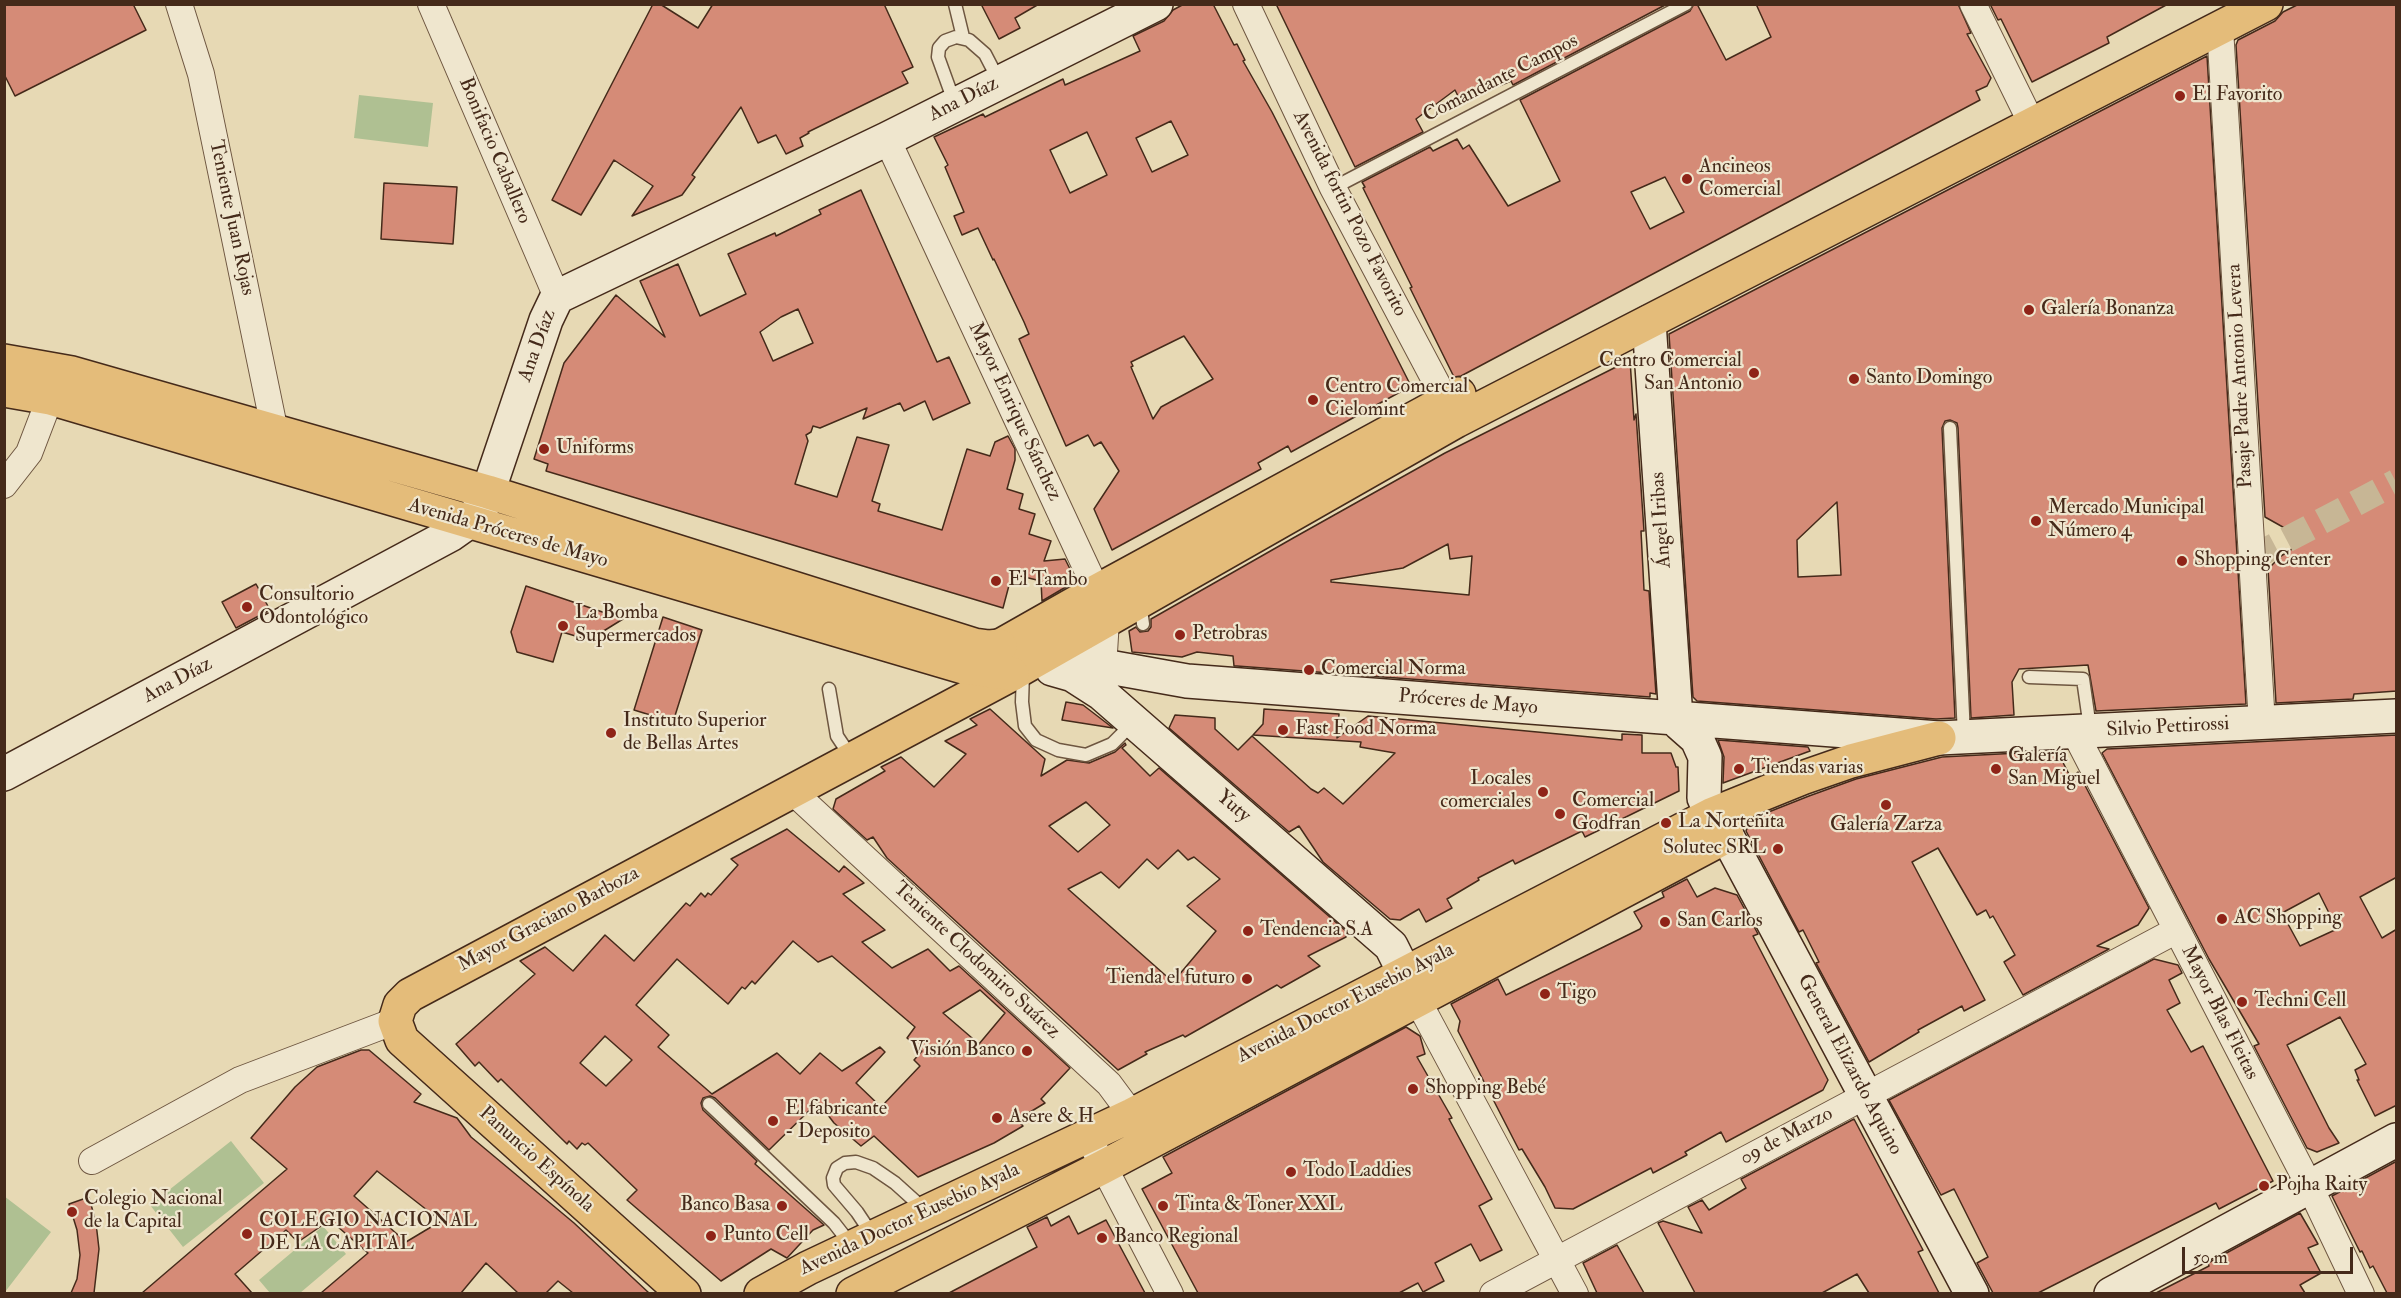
<!DOCTYPE html>
<html>
<head>
<meta charset="utf-8">
<style>
  body { margin:0 }
  #map { position:relative; width:2401px; height:1298px; overflow:hidden; background:#e7d9b4; font-family:"IM FELL Double Pica",serif }
  canvas { display:block }
  .frame { position:absolute; inset:0; border:6px solid #452a1a; pointer-events:none }
  .scale { position:absolute; left:2182px; top:1247px; width:171px; height:27px; box-sizing:border-box; border:3px solid #452a1a; border-top:0; padding-left:8px; font-size:18px; line-height:21px; white-space:nowrap; color:#452a1a; -webkit-text-stroke:4px #efe6ce; paint-order:stroke }
</style>
</head>
<body>
<div id="map">
<canvas width="2401" height="1298"></canvas>
<div class="frame"></div>
<div class="scale">50 m</div>
</div>
<script>
const ctx = document.querySelector('canvas').getContext('2d');
ctx.lineJoin = 'round';
function fill(path, color) { ctx.fillStyle = color; ctx.fill(path, 'evenodd'); }
const shape = rows => new Path2D(rows.map(r => 'M' + r).join(''));
function stroke(path, color, width, dash) { ctx.strokeStyle = color; ctx.lineWidth = width; ctx.lineCap = dash ? 'butt' : 'round'; ctx.setLineDash(dash || []); ctx.stroke(path); }
function drawText(font, color, halo, rows, align = 'center') {
  ctx.font = font + ' "IM FELL Double Pica",serif'; ctx.lineWidth = 4.5; ctx.setLineDash([]); ctx.textBaseline = 'middle'; ctx.strokeStyle = halo; ctx.fillStyle = color; for (const [text, x, y, turn = 0] of rows) {
    ctx.save(); ctx.translate(x, y); ctx.rotate((+turn || 0) * Math.PI / 180); ctx.textAlign = isNaN(turn) ? turn : align; if (halo) ctx.strokeText(text, 0, 0); ctx.fillText(text, 0, 0); ctx.restore();
  }
}
fill(shape([
  [359,95,433,103,428,147,354,138],
  [231,1141,264,1183,183,1247,150,1205],
  [4,1196,51,1232,5,1292,4,1292],
  [323,1226,346,1254,300,1293,270,1293,259,1280]
]), '#afc092');
const building = shape([
  [4,4,133,4,146,30,15,96,4,74,4,4],
  [653,4,660,4,698,28,713,4,884,4,913,67,902,72,908,83,808,132,809,133,800,138,803,146,786,154,776,135,758,143,741,107,692,175,695,177,682,195,632,216,653,186,614,160,581,215,552,200,653,4],
  [981,4,1039,4,1015,18,1020,28,999,39,981,4],
  [1184,4,1213,4,1234,45,1237,44,1245,60,1243,61,1272,112,1411,386,1291,452,1288,446,1258,463,1261,469,1112,550,1094,509,1119,471,1101,442,1094,446,1088,435,1066,446,1019,339,1029,334,1024,322,994,259,993,260,978,228,962,235,954,216,964,212,945,167,948,165,934,137,983,114,985,117,1063,79,1065,85,1140,51,1133,36,1164,21,1173,10,1184,4],
  [1171,121,1188,155,1152,172,1136,138,1171,121],
  [1087,132,1107,175,1070,193,1050,150,1087,132],
  [1184,336,1213,379,1161,407,1153,419,1131,367,1133,366,1131,362,1184,336],
  [1276,4,1667,4,1513,85,1511,81,1461,102,1455,90,1416,119,1423,132,1355,167,1276,4],
  [1694,4,1697,4,1726,60,1771,37,1756,4,1958,4,1971,33,1967,34,1991,78,1987,86,1976,91,1980,100,1461,376,1454,377,1410,288,1412,287,1363,188,1365,187,1362,182,1430,147,1433,151,1457,139,1463,149,1469,145,1508,206,1560,181,1520,100,1690,11,1694,4],
  [1665,177,1684,212,1650,229,1631,192,1665,177],
  [1990,4,2168,4,2107,37,2109,43,2032,82,2001,19,1998,20,1990,4],
  [2299,4,2397,4,2397,691,2354,694,2353,699,2276,703,2268,569,2281,556,2306,540,2265,517,2236,45,2238,40,2275,21,2283,12,2299,4],
  [2207,56,2246,704,2096,711,2088,665,2019,669,2012,682,2014,715,1971,718,1958,428,1957,423,1950,420,1945,421,1942,428,1955,718,1936,719,1697,701,1693,697,1669,334,2207,56],
  [1837,502,1841,575,1798,577,1797,540,1837,502],
  [384,183,457,187,453,244,381,239,384,183],
  [861,190,937,362,949,357,970,403,933,420,925,401,904,411,900,403,863,419,867,408,820,428,813,426,811,432,806,435,808,441,795,484,837,497,857,437,889,445,872,501,880,504,878,511,942,530,967,449,990,456,995,442,1008,436,1015,449,1015,460,1007,489,1023,494,1019,509,1035,514,1029,534,1051,541,1044,561,1065,559,1076,581,1042,601,1041,581,1012,574,1003,608,546,471,548,464,534,459,564,363,616,295,665,337,640,281,678,264,700,316,746,294,728,254,775,233,776,236,821,214,819,210,861,190],
  [798,309,813,343,773,361,760,332,781,317,798,309],
  [1630,360,1634,420,1636,414,1644,531,1641,531,1644,590,1649,591,1656,694,1650,693,1650,697,1237,666,1234,666,1233,656,1197,652,1182,657,1132,652,1129,631,1136,627,1140,632,1148,631,1151,627,1151,619,1295,537,1445,453,1630,360],
  [1448,544,1450,559,1472,556,1469,595,1331,582,1331,580,1403,568,1448,544],
  [256,584,270,610,236,628,222,602,256,584],
  [526,586,623,619,589,640,562,632,553,662,517,652,511,632,526,586],
  [663,617,702,630,673,722,634,710,663,617],
  [1066,702,1083,705,1113,728,1062,720,1066,702],
  [990,709,1045,759,1041,776,1067,760,1089,763,1115,752,1125,743,1126,745,1122,748,1150,776,1159,768,1347,932,1346,937,1308,956,1320,966,1281,988,1277,985,1185,1037,1183,1035,1145,1052,1147,1054,1118,1070,887,858,873,837,867,840,833,809,836,799,885,771,881,767,901,757,934,787,966,754,945,741,977,725,970,719,990,709],
  [1086,802,1110,825,1078,852,1049,826,1086,802],
  [1178,850,1188,860,1194,857,1220,879,1187,906,1216,931,1173,982,1068,889,1101,872,1119,888,1147,859,1158,869,1178,850],
  [1264,709,1339,714,1337,738,1368,716,1622,740,1622,734,1642,735,1642,753,1671,753,1676,767,1678,767,1679,791,1585,837,1582,831,1515,864,1513,860,1478,878,1479,880,1447,899,1452,908,1426,922,1419,909,1400,920,1390,919,1323,862,1299,826,1289,832,1169,728,1175,715,1215,718,1215,729,1238,750,1252,736,1311,789,1318,793,1324,788,1343,804,1395,753,1360,747,1361,742,1253,735,1263,724,1264,709],
  [2397,735,2397,877,2360,897,2382,938,2397,929,2397,1105,2375,1116,2357,1080,2359,1080,2355,1070,2366,1064,2340,1017,2287,1045,2329,1128,2339,1143,2317,1152,2307,1148,2254,1046,2259,1044,2209,959,2102,753,2107,749,2397,735],
  [2319,893,2337,929,2300,946,2282,913,2319,893],
  [1718,740,1808,747,1810,751,1723,783,1724,757,1718,740],
  [2057,751,2071,778,2078,772,2149,908,2138,925,2097,946,2109,949,2023,995,2004,962,2015,955,1993,916,1990,918,1986,910,1977,915,1938,848,1912,862,1985,1000,1964,1011,1962,1006,1918,1030,1919,1032,1869,1062,1816,963,1819,962,1803,930,1799,932,1746,831,1749,824,1756,817,1809,796,1856,779,1942,757,2057,751],
  [787,829,839,872,844,866,864,883,843,894,885,930,862,942,892,968,928,949,950,971,959,966,1070,1068,1041,1099,1045,1103,1017,1120,1023,1126,994,1143,918,1177,874,1136,861,1146,834,1123,818,1102,769,1150,715,1098,710,1096,703,1098,701,1103,703,1110,757,1161,755,1164,824,1225,813,1230,787,1258,771,1249,721,1281,627,1200,637,1190,588,1143,585,1145,582,1143,577,1149,569,1141,567,1144,501,1079,498,1082,479,1062,475,1066,456,1044,535,974,520,961,545,947,573,971,605,935,634,961,686,903,690,906,701,893,705,897,708,893,711,895,738,865,731,859,787,829],
  [793,941,818,962,832,956,915,1027,907,1038,922,1051,914,1060,920,1066,881,1107,856,1083,885,1052,880,1047,842,1071,820,1053,800,1074,777,1053,712,1094,658,1047,669,1035,636,1005,677,959,728,1004,742,987,745,989,752,981,755,984,793,941],
  [980,990,1005,1013,979,1044,943,1013,980,990],
  [605,1036,632,1060,606,1086,580,1063,605,1036],
  [1687,879,1697,897,1715,888,1737,895,1758,934,1753,936,1828,1080,1823,1090,1726,1142,1721,1132,1685,1152,1687,1155,1653,1173,1651,1168,1573,1209,1555,1208,1545,1187,1522,1149,1519,1150,1458,1031,1460,1021,1451,1004,1498,979,1506,995,1640,929,1642,926,1634,912,1664,897,1662,892,1687,879],
  [2154,959,2178,965,2182,973,2169,980,2180,1003,2167,1010,2191,1052,2203,1046,2273,1181,2219,1209,2216,1203,2038,1293,1993,1293,1977,1263,1988,1257,1954,1189,1941,1195,1889,1100,2154,959],
  [1406,1027,1420,1036,1425,1054,1417,1057,1452,1118,1449,1119,1492,1199,1479,1206,1502,1250,1480,1261,1471,1244,1435,1263,1444,1281,1423,1292,1418,1283,1399,1293,1198,1293,1142,1189,1172,1173,1163,1157,1406,1027],
  [361,1050,369,1050,421,1094,414,1102,457,1118,471,1137,574,1223,649,1293,573,1293,558,1281,546,1293,518,1293,486,1263,461,1293,321,1293,368,1253,330,1220,298,1242,286,1230,235,1274,252,1293,142,1293,287,1169,251,1138,295,1087,317,1067,361,1050],
  [377,1171,441,1221,406,1242,354,1196,377,1171],
  [1854,1119,1923,1250,1918,1252,1939,1293,1869,1293,1857,1274,1822,1293,1695,1293,1658,1223,1663,1221,1702,1233,1688,1207,1702,1200,1709,1210,1746,1188,1741,1179,1854,1119],
  [2397,1161,2397,1293,2387,1293,2373,1266,2370,1268,2362,1251,2360,1252,2332,1196,2397,1161],
  [89,1197,96,1223,99,1249,94,1293,71,1293,77,1279,80,1255,77,1230,69,1204,89,1197],
  [2300,1213,2318,1244,2308,1248,2321,1273,2300,1285,2305,1293,2156,1293,2209,1266,2208,1263,2300,1213],
  [1069,1216,1078,1234,1106,1220,1145,1293,949,1293,1037,1247,1027,1227,1047,1217,1051,1226,1069,1216],
  [1617,1245,1644,1293,1597,1293,1583,1263,1617,1245]
]);
fill(building, '#d58b77');
stroke(building, '#452a1a', 1.5);
stroke(shape([
  [2252,558,2396,482]
]), '#c7b695', 26, [26, 13]);
const lane = shape([
  [955,4,963,37],
  [955,104,938,57,939,48,945,41,956,37,969,40,985,54,999,81],
  [1333,188,1686,4],
  [1950,428,1964,736],
  [1140,603,1143,624],
  [1023,673,1022,702,1025,726,1036,740,1058,750,1086,755,1112,744,1134,722],
  [2029,677,2083,679,2090,728],
  [829,689,837,736,851,757],
  [709,1104,834,1223,852,1246],
  [873,1236,857,1212,834,1185,833,1178,837,1168,845,1163,856,1162,873,1168,895,1183,926,1211]
]);
const street = shape([
  [179,4,201,74,275,432],
  [431,4,557,297],
  [1246,4,1333,188,1455,418],
  [1973,4,2032,124],
  [2220,28,2262,724],
  [887,139,1097,591,1106,620,1102,685],
  [4,485,29,453,50,398,51,381],
  [2075,733,2310,1187,2361,1294],
  [791,790,1109,1084,1132,1115,1138,1130],
  [1418,1001,1575,1294],
  [1095,1150,1170,1294],
  [92,1161,240,1080,395,1021],
  [1493,1294,2177,930]
]);
const secondary = shape([
  [1649,322,1676,718],
  [1025,652,1187,681,1939,738,2396,716],
  [1052,669,1073,675,1101,693,1383,939,1391,946,1418,1000],
  [1676,718,1680,724,1697,739,1705,757,1704,798,1713,814],
  [4,774,450,535,467,523,482,507,488,492,546,320,557,297,887,139,1156,4],
  [1727,836,1972,1294],
  [2111,1294,2396,1140]
]);
const primary = shape([
  [1000,646,1097,591,1459,394],
  [684,1294,402,1040,395,1021,400,1005,410,995,1012,674,1456,421,2266,4]
]);
const highway = shape([
  [4,361,72,373,488,492,974,645,989,647,1000,646],
  [4,390,50,398,963,667,1012,674],
  [761,1294,808,1268,1132,1115,1713,814,1802,778,1851,761,1939,738],
  [853,1294,1103,1167,1727,836,1724,823,1745,801]
]);
stroke(lane, '#6e5640', 15);
stroke(street, '#6e5640', 28);
stroke(secondary, '#452a1a', 36);
stroke(primary, '#452a1a', 36);
stroke(highway, '#452a1a', 36);
stroke(lane, '#efe6ce', 12);
stroke(street, '#efe6ce', 26);
stroke(secondary, '#efe6ce', 33);
stroke(primary, '#e4bc7a', 33);
stroke(highway, '#e4bc7a', 33);
for (const [x, y, r, color] of [
  [2180,96,6,"#8f2418"],
  [1687,179,6,"#8f2418"],
  [2029,310,6,"#8f2418"],
  [1754,373,6,"#8f2418"],
  [1854,379,6,"#8f2418"],
  [1313,400,6,"#8f2418"],
  [544,449,6,"#8f2418"],
  [2036,521,6,"#8f2418"],
  [2182,561,6,"#8f2418"],
  [996,581,6,"#8f2418"],
  [247,607,6,"#8f2418"],
  [563,626,6,"#8f2418"],
  [1180,635,6,"#8f2418"],
  [1309,670,6,"#8f2418"],
  [1283,730,6,"#8f2418"],
  [611,733,6,"#8f2418"],
  [1739,769,6,"#8f2418"],
  [1996,769,6,"#8f2418"],
  [1543,792,6,"#8f2418"],
  [1886,805,6,"#8f2418"],
  [1560,814,6,"#8f2418"],
  [1666,823,6,"#8f2418"],
  [1778,849,6,"#8f2418"],
  [2222,919,6,"#8f2418"],
  [1665,922,6,"#8f2418"],
  [1248,931,6,"#8f2418"],
  [1247,979,6,"#8f2418"],
  [1545,994,6,"#8f2418"],
  [2242,1002,6,"#8f2418"],
  [1027,1051,6,"#8f2418"],
  [1413,1089,6,"#8f2418"],
  [997,1118,6,"#8f2418"],
  [773,1121,6,"#8f2418"],
  [1291,1172,6,"#8f2418"],
  [2264,1186,6,"#8f2418"],
  [782,1206,6,"#8f2418"],
  [1163,1206,6,"#8f2418"],
  [72,1212,6,"#8f2418"],
  [247,1234,6,"#8f2418"],
  [711,1236,6,"#8f2418"],
  [1102,1238,6,"#8f2418"]
]) { const dot = new Path2D(); dot.arc(x, y, r, 0, 2 * Math.PI); ctx.fillStyle = color; ctx.fill(dot); stroke(dot, '#efe6ce', 2); }
drawText('20px', '#452a1a', '#efe6ce', [
  ["Comandante Campos",1501,79,-27],
  ["Ana Díaz",964,100,-27],
  ["Bonifacio Caballero",494,151,67],
  ["Avenida fortin Pozo Favorito",1349,214,63],
  ["Teniente Juan Rojas",231,218,78],
  ["Ana Díaz",538,346,-70],
  ["Pasaje Padre Antonio Levera",2241,376,-93],
  ["Mayor Enrique Sánchez",1014,412,65],
  ["Ángel Iribas",1662,520,-94],
  ["Avenida Próceres de Mayo",508,534,16],
  ["Ana Díaz",178,681,-28],
  ["Próceres de Mayo",1468,703,5],
  ["Silvio Pettirossi",2168,728,-3],
  ["Yuty",1233,807,41],
  ["Mayor Graciano Barboza",549,920,-28],
  ["Teniente Clodomiro Suárez",976,961,43],
  ["Avenida Doctor Eusebio Ayala",1346,1004,-27],
  ["Mayor Blas Fleitas",2219,1013,63],
  ["General Elizardo Aquino",1849,1065,62],
  ["09 de Marzo",1787,1137,-28],
  ["Panuncio Espínola",536,1160,42],
  ["Avenida Doctor Eusebio Ayala",910,1220,-25]
]);
drawText('20px', '#452a1a', '#efe6ce', [
  ["El Favorito",2192,96],
  ["Ancineos",1699,168],
  ["Comercial",1699,191],
  ["Galería Bonanza",2041,310],
  ["Centro Comercial",1742,362,"right"],
  ["San Antonio",1742,385,"right"],
  ["Santo Domingo",1866,379],
  ["Centro Comercial",1325,388],
  ["Cielomint",1325,411],
  ["Uniforms",556,449],
  ["Mercado Municipal",2048,509],
  ["Número 4",2048,532],
  ["Shopping Center",2194,561],
  ["El Tambo",1008,581],
  ["Consultorio",259,596],
  ["Odontológico",259,619],
  ["La Bomba",575,614],
  ["Supermercados",575,637],
  ["Petrobras",1192,635],
  ["Comercial Norma",1321,670],
  ["Instituto Superior",623,722],
  ["de Bellas Artes",623,745],
  ["Fast Food Norma",1295,730],
  ["Galería",2008,757],
  ["San Miguel",2008,780],
  ["Tiendas varias",1751,769],
  ["Locales",1531,780,"right"],
  ["comerciales",1531,803,"right"],
  ["Comercial",1572,802],
  ["Godfran",1572,825],
  ["La Norteñita",1678,823],
  ["Galería Zarza",1886,826,"center"],
  ["Solutec SRL",1766,849,"right"],
  ["AC Shopping",2234,919],
  ["San Carlos",1677,922],
  ["Tendencia S.A",1260,931],
  ["Tienda el futuro",1235,979,"right"],
  ["Tigo",1557,994],
  ["Techni Cell",2254,1002],
  ["Visión Banco",1015,1051,"right"],
  ["Shopping Bebé",1425,1089],
  ["El fabricante",785,1110],
  ["- Deposito",785,1133],
  ["Asere & H",1009,1118],
  ["Todo Laddies",1303,1172],
  ["Pojha Raity",2276,1186],
  ["Colegio Nacional",84,1200],
  ["de la Capital",84,1223],
  ["Banco Basa",770,1206,"right"],
  ["Tinta & Toner XXL",1175,1206],
  ["COLEGIO NACIONAL",259,1222],
  ["DE LA CAPITAL",259,1245],
  ["Punto Cell",723,1236],
  ["Banco Regional",1114,1238]
], 'left');
</script>
</body>
</html>
